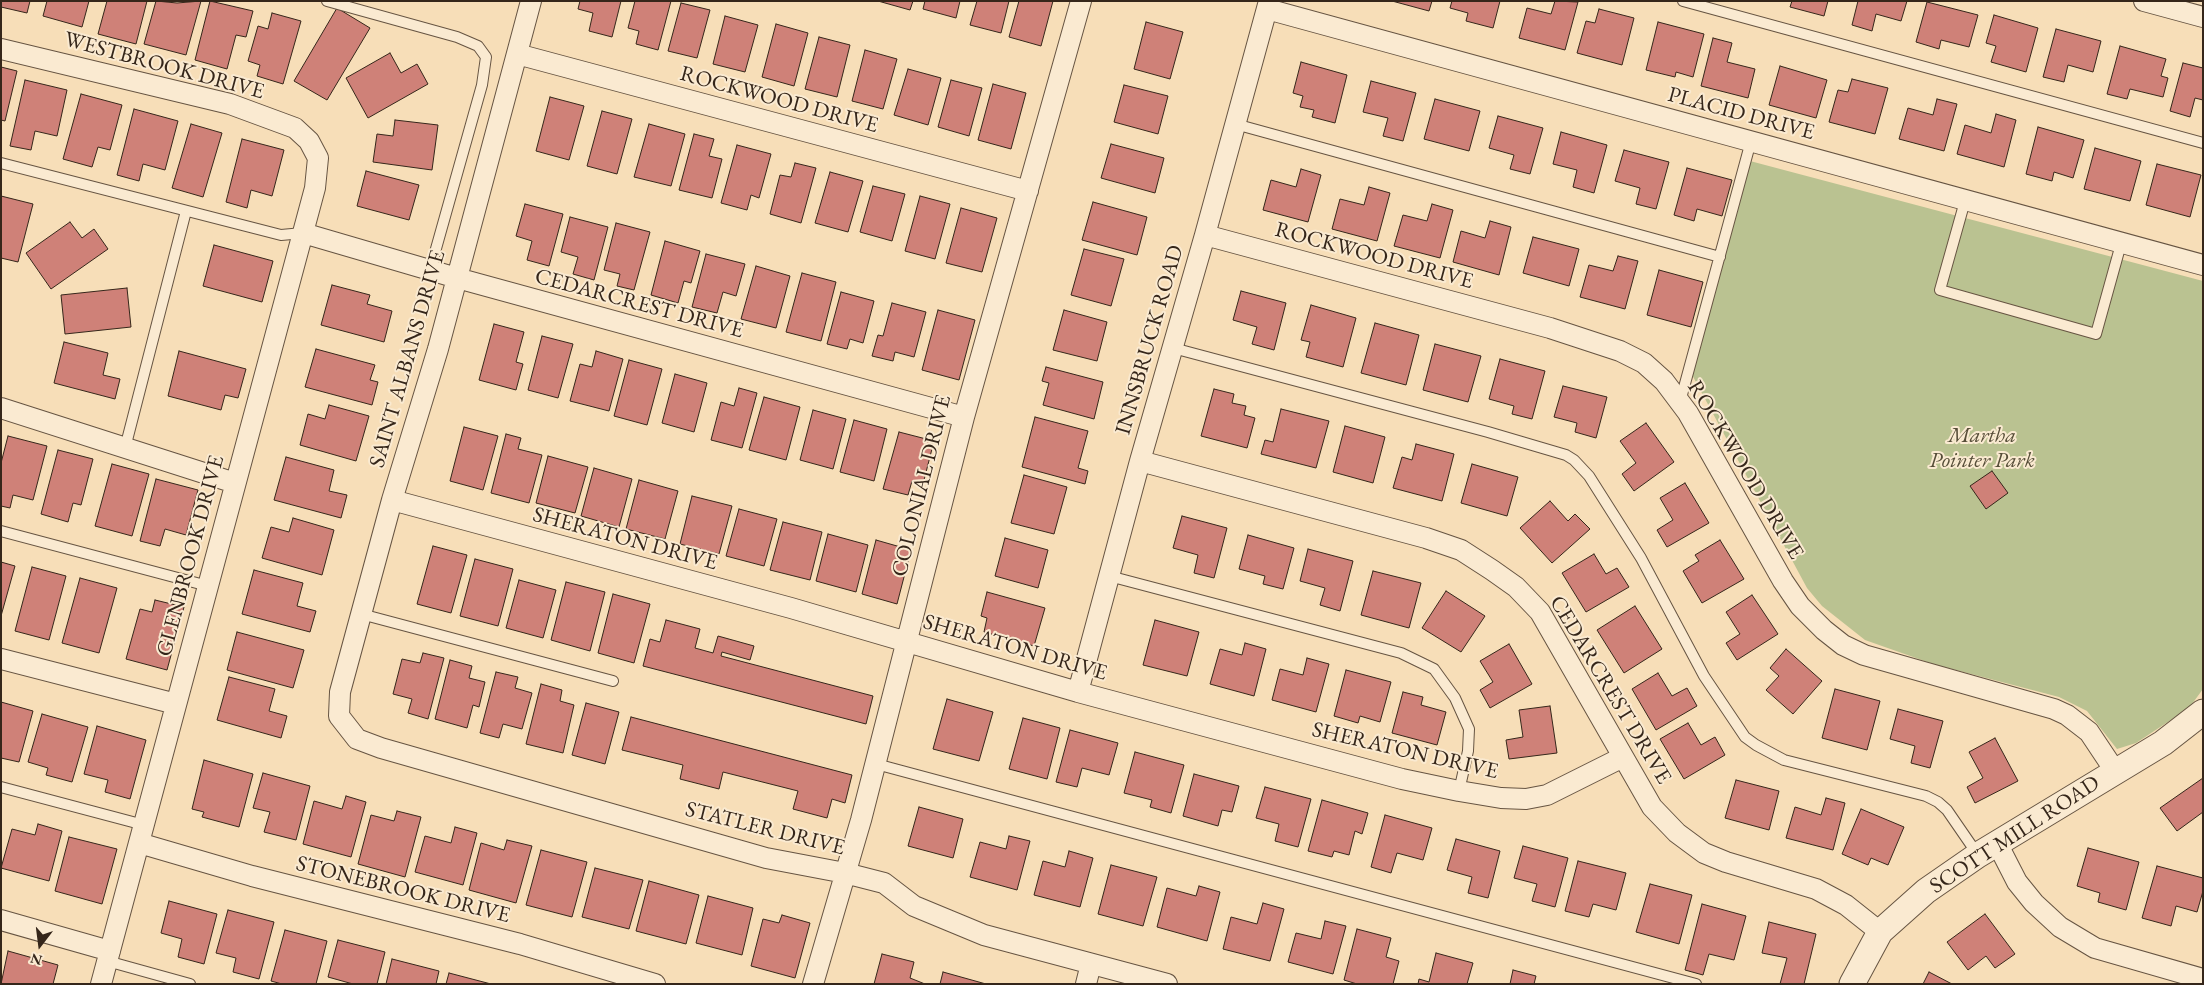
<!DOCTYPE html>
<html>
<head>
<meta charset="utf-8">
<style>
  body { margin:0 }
  #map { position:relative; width:2204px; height:985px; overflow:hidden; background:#f7deb8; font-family:"EB Garamond",serif }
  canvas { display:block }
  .frame { position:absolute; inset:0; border:2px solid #35261a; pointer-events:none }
  .north { position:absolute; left:15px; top:920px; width:50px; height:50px; -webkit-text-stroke:4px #faead1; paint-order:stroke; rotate:195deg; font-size:14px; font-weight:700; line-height:20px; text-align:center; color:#35261a }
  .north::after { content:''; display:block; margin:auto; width:18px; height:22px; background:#35261a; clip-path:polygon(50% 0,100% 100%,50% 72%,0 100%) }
</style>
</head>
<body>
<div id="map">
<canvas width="2204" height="985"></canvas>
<div class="frame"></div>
<div class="north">N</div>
</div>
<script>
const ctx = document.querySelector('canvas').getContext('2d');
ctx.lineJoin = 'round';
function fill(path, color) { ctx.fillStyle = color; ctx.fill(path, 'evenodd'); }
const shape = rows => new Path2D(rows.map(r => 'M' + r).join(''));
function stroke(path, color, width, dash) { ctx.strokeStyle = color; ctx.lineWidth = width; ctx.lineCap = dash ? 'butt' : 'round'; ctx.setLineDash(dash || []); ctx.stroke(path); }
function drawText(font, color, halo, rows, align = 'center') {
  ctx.font = font + ' "EB Garamond",serif'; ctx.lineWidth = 4; ctx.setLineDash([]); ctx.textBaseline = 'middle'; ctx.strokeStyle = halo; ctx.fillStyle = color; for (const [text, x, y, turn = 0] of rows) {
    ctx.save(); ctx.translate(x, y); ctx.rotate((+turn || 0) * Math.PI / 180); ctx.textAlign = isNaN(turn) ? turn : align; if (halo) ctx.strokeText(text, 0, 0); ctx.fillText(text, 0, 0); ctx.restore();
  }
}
fill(shape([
  [1750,161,2203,281,2203,689,2189,708,2136,743,2117,749,2087,711,2059,697,1933,664,1865,640,1822,606,1807,588,1690,371]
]), '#bac291');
const building = shape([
  [1,1,30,1,27,13,1,7,1,1],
  [47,1,89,1,82,27,43,16,47,1],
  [107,1,147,1,136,44,98,34,107,1],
  [156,1,177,3,201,1,186,55,144,44,156,1],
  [210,1,253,11,246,37,236,35,227,69,195,60,210,1],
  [580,1,621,1,612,37,589,31,593,13,578,9,580,1],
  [635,1,671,1,658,50,636,44,639,31,628,28,635,1],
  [878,1,913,1,910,10,878,1],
  [925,1,960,1,956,18,923,9,925,1],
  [977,1,1009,1,1001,33,970,25,977,1],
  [1019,1,1053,1,1041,46,1009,37,1019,1],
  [1392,1,1432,1,1429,11,1392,1],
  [1452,1,1500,1,1493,28,1466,21,1468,13,1450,8,1452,1],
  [1555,1,1578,2,1565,50,1519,38,1527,8,1551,14,1555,1],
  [1792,1,1828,1,1824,16,1790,7,1792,1],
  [1858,1,1907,1,1901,21,1876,14,1872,31,1852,25,1858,1],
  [1927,2,1978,15,1969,47,1941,40,1939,49,1916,42,1927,2],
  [681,3,710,10,697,58,668,51,681,3],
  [337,8,370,28,327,100,294,81,337,8],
  [1599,9,1634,18,1622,65,1577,53,1586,21,1595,23,1599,9],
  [272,13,301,21,283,84,257,76,260,65,248,61,258,26,268,29,272,13],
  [1994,15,2038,28,2026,72,1991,62,1996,46,1986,43,1994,15],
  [725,16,758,25,745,72,713,64,725,16],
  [1146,22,1183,32,1170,79,1134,69,1146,22],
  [1658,22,1704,34,1693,77,1676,72,1675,77,1646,70,1658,22],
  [776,24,808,33,794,86,762,77,776,24],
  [2056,29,2101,41,2093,72,2068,65,2064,82,2043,77,2056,29],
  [819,37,850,45,837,97,805,89,819,37],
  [1713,38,1732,43,1727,62,1755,69,1748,98,1701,86,1713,38],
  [2120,46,2166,59,2161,76,2168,78,2163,97,2130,89,2127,99,2107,94,2120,46],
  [865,50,897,59,883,109,852,101,865,50],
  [390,53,401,73,417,64,428,84,368,118,346,78,390,53],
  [1301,62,1347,75,1335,123,1312,117,1314,110,1300,107,1303,96,1293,93,1301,62],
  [2183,63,2203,68,2203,100,2195,98,2190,117,2170,111,2183,63],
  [1780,66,1827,80,1816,118,1769,105,1780,66],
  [1,67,17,71,5,121,1,120,1,67],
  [908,69,941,78,928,125,894,115,908,69],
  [1852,79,1888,88,1875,134,1829,122,1838,90,1848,92,1852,79],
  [25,80,67,90,57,136,35,131,31,150,10,146,25,80],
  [951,80,982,88,969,136,938,127,951,80],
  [1371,81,1416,93,1403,141,1383,136,1388,118,1363,112,1371,81],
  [993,84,1026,93,1011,149,978,140,993,84],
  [1124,85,1168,96,1158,134,1114,122,1124,85],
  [81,94,122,105,110,150,98,147,92,167,63,159,81,94],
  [550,97,584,106,569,160,536,151,550,97],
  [1435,99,1480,111,1469,151,1424,139,1435,99],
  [1937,99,1957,104,1944,151,1899,139,1908,108,1933,115,1937,99],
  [134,109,178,121,165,170,143,164,139,181,117,175,134,109],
  [602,111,632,119,617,174,587,166,602,111],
  [1996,114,2016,120,2004,167,1957,154,1965,125,1991,133,1996,114],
  [1498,116,1543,128,1530,174,1510,169,1514,155,1489,148,1498,116],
  [395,120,438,125,432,170,373,162,377,134,393,136,395,120],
  [191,124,222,133,203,197,172,188,191,124],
  [649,124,685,134,671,186,634,177,649,124],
  [2038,127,2084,140,2073,178,2054,172,2052,181,2026,174,2038,127],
  [1561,132,1607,145,1594,193,1573,187,1577,170,1553,164,1561,132],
  [694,134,714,139,709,156,722,159,712,198,679,190,694,134],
  [242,139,284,150,272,196,251,190,247,208,226,202,242,139],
  [1111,144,1164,158,1155,193,1101,178,1111,144],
  [737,145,771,154,759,198,751,195,747,210,721,203,737,145],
  [2095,148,2141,161,2130,201,2084,189,2095,148],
  [1624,150,1669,162,1656,209,1636,204,1640,188,1615,181,1624,150],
  [795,163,816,168,801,223,770,214,780,175,791,177,795,163],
  [2157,164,2201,175,2190,217,2146,205,2157,164],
  [1687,168,1732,180,1722,216,1697,209,1694,221,1674,215,1687,168],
  [1301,169,1321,175,1308,222,1263,210,1271,180,1296,187,1301,169],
  [366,171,419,185,409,220,357,206,366,171],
  [830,172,863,181,848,232,815,223,830,172],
  [873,186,905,194,892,241,860,232,873,186],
  [1369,187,1390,193,1377,241,1332,229,1340,199,1364,205,1369,187],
  [1,196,33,204,18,262,1,258,1,196],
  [920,196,950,204,935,259,905,251,920,196],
  [1093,202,1147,217,1137,255,1082,240,1093,202],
  [525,204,563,214,549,266,527,260,532,241,516,236,525,204],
  [1432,204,1453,210,1440,258,1394,246,1403,215,1427,221,1432,204],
  [961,208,997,218,982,272,946,263,961,208],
  [570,217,608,227,594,280,573,274,578,257,561,252,570,217],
  [1490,221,1511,227,1499,275,1453,262,1461,231,1485,238,1490,221],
  [70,222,82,238,94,229,108,249,51,289,26,253,70,222],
  [616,223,650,232,634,290,617,286,620,274,604,270,616,223],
  [1533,237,1579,249,1569,286,1523,273,1533,237],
  [665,241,700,251,691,283,684,281,678,303,651,295,665,241],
  [214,245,273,261,262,302,203,286,214,245],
  [1084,249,1124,259,1111,306,1071,295,1084,249],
  [706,254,745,264,736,296,723,292,717,313,692,307,706,254],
  [1618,256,1638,261,1625,309,1580,297,1589,265,1613,271,1618,256],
  [756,266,790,276,776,328,741,319,756,266],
  [1659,270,1703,282,1691,327,1647,315,1659,270],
  [802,273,836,282,821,341,786,332,802,273],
  [332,285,370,295,367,304,392,311,384,342,321,325,332,285],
  [127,288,131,327,65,334,61,295,127,288],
  [1241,291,1286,303,1274,350,1252,344,1257,327,1233,320,1241,291],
  [841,292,874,301,863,343,850,339,847,349,827,344,841,292],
  [892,303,926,312,914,357,895,352,893,361,872,356,878,335,883,336,892,303],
  [1311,305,1356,318,1343,367,1306,357,1310,342,1301,340,1311,305],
  [938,310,975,320,959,380,922,370,938,310],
  [1064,310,1107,322,1097,361,1053,350,1064,310],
  [1375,323,1419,335,1406,385,1361,373,1375,323],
  [494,324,524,332,516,362,523,364,516,390,479,380,494,324],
  [542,336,573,344,558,398,528,390,542,336],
  [64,342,108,353,103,375,120,379,115,399,54,383,64,342],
  [1435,344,1481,356,1468,402,1423,390,1435,344],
  [316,349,375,365,370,380,378,382,372,405,305,387,316,349],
  [179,351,246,369,238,398,225,395,221,410,168,396,179,351],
  [596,351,623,359,609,411,570,401,580,364,592,367,596,351],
  [1500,359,1545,371,1532,419,1512,414,1514,406,1489,399,1500,359],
  [629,360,662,369,647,425,614,416,629,360],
  [1046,367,1103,382,1094,419,1043,405,1049,383,1042,381,1046,367],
  [675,374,707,383,694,432,662,423,675,374],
  [1563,386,1607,397,1596,438,1575,432,1577,423,1554,417,1563,386],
  [739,388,757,393,742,448,711,440,721,402,734,406,739,388],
  [1214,389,1234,394,1232,403,1246,406,1244,415,1255,418,1247,448,1201,436,1214,389],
  [764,397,800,407,786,460,749,450,764,397],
  [329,405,369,416,356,461,300,445,308,414,325,419,329,405],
  [1281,409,1329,421,1316,468,1261,454,1265,440,1273,442,1281,409],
  [813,410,846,419,833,469,800,460,813,410],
  [1035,417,1088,431,1078,468,1088,471,1085,484,1022,467,1035,417],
  [854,420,887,429,874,481,840,472,854,420],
  [1646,423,1674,462,1634,491,1622,474,1636,463,1620,441,1646,423],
  [1345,426,1385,437,1373,483,1333,472,1345,426],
  [464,427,498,436,483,490,450,481,464,427],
  [899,432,934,441,923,484,912,481,908,495,883,489,899,432],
  [506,434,521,438,518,449,542,455,529,503,491,493,506,434],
  [8,436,47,446,33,500,13,495,10,508,1,506,1,463,8,436],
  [1416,444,1454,454,1442,501,1393,488,1402,457,1412,460,1416,444],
  [58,450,93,459,81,505,73,503,68,522,41,514,58,450],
  [548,456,588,467,575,513,536,503,548,456],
  [286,457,334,470,329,491,347,495,341,518,274,500,286,457],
  [112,464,149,474,132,536,95,526,112,464],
  [1472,464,1518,477,1507,516,1461,503,1472,464],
  [594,468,632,479,619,527,581,516,594,468],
  [1992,471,2008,493,1986,509,1970,486,1992,471],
  [1024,475,1067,487,1054,534,1011,523,1024,475],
  [156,479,198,490,186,535,165,529,160,546,140,541,156,479],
  [639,480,678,491,665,539,626,529,639,480],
  [1685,483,1709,523,1667,547,1657,530,1673,520,1660,498,1685,483],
  [692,496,732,506,719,554,680,544,692,496],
  [1550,501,1568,521,1575,514,1590,529,1552,563,1520,528,1550,501],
  [739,509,777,519,764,566,726,556,739,509],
  [1182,516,1227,528,1214,578,1194,573,1198,555,1173,548,1182,516],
  [293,518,334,530,322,575,262,558,271,527,289,532,293,518],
  [783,522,822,532,810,580,770,570,783,522],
  [828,534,868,545,856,592,816,581,828,534],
  [1248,535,1294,548,1283,589,1263,584,1265,576,1239,569,1248,535],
  [1005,538,1048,550,1038,588,995,576,1005,538],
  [876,540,911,550,897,604,862,594,876,540],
  [1720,540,1744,579,1702,603,1683,571,1699,561,1695,555,1720,540],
  [433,546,467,555,451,613,417,604,433,546],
  [1308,549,1353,561,1340,611,1320,605,1325,588,1300,581,1308,549],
  [1594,554,1606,574,1617,568,1629,587,1586,612,1562,573,1594,554],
  [475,559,513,569,498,626,460,616,475,559],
  [1,562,15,566,1,616,1,562],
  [32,567,66,576,49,640,15,631,32,567],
  [254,570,303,583,297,606,316,611,310,632,242,614,254,570],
  [1373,571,1421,583,1409,628,1361,615,1373,571],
  [80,578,117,588,99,653,62,643,80,578],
  [519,580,556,590,543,638,506,628,519,580],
  [566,582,605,592,590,651,551,640,566,582],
  [1446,591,1485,616,1461,652,1422,628,1446,591],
  [987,592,1045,608,1034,646,984,632,987,618,981,616,987,592],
  [613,594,650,604,634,663,598,653,613,594],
  [1752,595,1778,634,1737,660,1726,643,1740,634,1726,612,1752,595],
  [155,600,184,607,167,670,126,659,140,609,152,612,155,600],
  [1635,606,1662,649,1624,673,1597,630,1635,606],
  [666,620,700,629,695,648,713,653,718,636,754,646,750,660,722,652,721,656,873,696,866,724,643,666,650,639,660,642,666,620],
  [1155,620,1199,632,1187,676,1143,665,1155,620],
  [237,632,304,650,293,688,227,670,237,632],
  [1245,643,1266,649,1254,696,1210,684,1220,649,1242,655,1245,643],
  [1509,644,1532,684,1490,708,1480,690,1493,682,1480,661,1509,644],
  [1786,649,1822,681,1793,714,1766,690,1779,676,1770,668,1786,649],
  [423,653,444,658,428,719,408,713,412,699,393,694,402,659,420,663,423,653],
  [1307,658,1329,664,1316,712,1272,700,1280,669,1303,675,1307,658],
  [450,660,472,666,469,678,485,682,479,707,473,705,467,728,435,719,450,660],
  [1346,670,1391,682,1380,722,1360,716,1358,723,1334,716,1346,670],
  [496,672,518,677,515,688,532,693,522,729,503,724,499,738,480,733,496,672],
  [1658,673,1672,696,1687,688,1697,706,1656,730,1632,689,1658,673],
  [229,677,275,689,269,711,287,716,281,738,217,720,229,677],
  [541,684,562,690,560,701,574,705,563,753,526,744,541,684],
  [1835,689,1880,701,1867,750,1822,738,1835,689],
  [1403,692,1423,697,1421,705,1446,712,1437,745,1392,733,1403,692],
  [947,699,993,712,979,761,933,749,947,699],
  [1,702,33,711,19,762,1,758,1,702],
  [586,703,619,712,605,764,572,755,586,703],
  [1550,706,1557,753,1509,759,1506,740,1523,737,1519,710,1550,706],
  [1898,709,1943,721,1930,768,1911,763,1915,746,1890,739,1898,709],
  [42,714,88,727,72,782,46,775,48,768,28,762,42,714],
  [631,717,852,775,845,803,832,799,827,818,793,809,798,791,723,772,719,789,680,779,683,765,622,750,631,717],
  [1023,718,1060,728,1047,779,1009,769,1023,718],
  [1688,723,1701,745,1715,737,1725,755,1684,779,1660,739,1688,723],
  [97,726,146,740,130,799,105,792,108,780,84,774,97,726],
  [1070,730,1118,743,1109,775,1082,768,1077,787,1056,782,1070,730],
  [1995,738,2018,781,1975,803,1967,787,1983,778,1969,752,1995,738],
  [1135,752,1184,765,1171,813,1150,807,1152,800,1124,793,1135,752],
  [204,760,253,774,239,827,202,817,204,812,192,809,204,760],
  [263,773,310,786,296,840,264,832,270,812,253,808,263,773],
  [1194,774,1239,786,1232,812,1222,810,1218,826,1183,816,1194,774],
  [2203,778,2203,812,2177,831,2160,808,2203,778],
  [1736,780,1779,791,1769,830,1725,818,1736,780],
  [1265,787,1311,799,1298,847,1275,841,1279,824,1256,818,1265,787],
  [346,796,366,802,351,857,303,844,314,801,342,809,346,796],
  [1826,798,1845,803,1833,850,1786,838,1795,807,1821,815,1826,798],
  [1322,800,1368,813,1362,834,1355,831,1349,855,1334,851,1332,857,1308,851,1322,800],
  [919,807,963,819,953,858,908,846,919,807],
  [1861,809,1904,827,1888,865,1871,858,1868,865,1842,854,1861,809],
  [397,811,421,817,405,877,358,864,371,815,394,821,397,811],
  [1385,815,1432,828,1423,860,1397,853,1391,873,1371,867,1385,815],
  [38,824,62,831,49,881,1,868,12,829,35,835,38,824],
  [455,827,477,833,463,885,415,872,425,836,451,843,455,827],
  [1009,836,1030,841,1017,890,970,877,980,842,1006,849,1009,836],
  [69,837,117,849,102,904,55,891,69,837],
  [1456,839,1500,851,1488,898,1468,893,1472,877,1447,870,1456,839],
  [507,840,532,846,516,903,469,890,481,843,504,850,507,840],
  [1523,846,1568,858,1555,907,1532,901,1537,884,1514,878,1523,846],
  [2088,848,2139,862,2126,910,2098,902,2100,893,2077,886,2088,848],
  [541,850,587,862,572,917,526,905,541,850],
  [1069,851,1093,858,1080,907,1034,895,1043,861,1065,867,1069,851],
  [1578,861,1626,873,1616,910,1593,904,1589,917,1565,911,1578,861],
  [1111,865,1157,877,1143,926,1098,914,1111,865],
  [2157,866,2203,878,2203,891,2197,912,2176,906,2171,926,2142,918,2157,866],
  [595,868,643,880,629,929,582,917,595,868],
  [649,881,699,895,686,944,636,931,649,881],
  [1650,884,1692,895,1679,944,1636,932,1650,884],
  [1199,886,1220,892,1207,941,1157,927,1167,888,1196,896,1199,886],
  [708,896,753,908,742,955,696,943,708,896],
  [169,901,217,914,204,964,178,957,182,939,161,933,169,901],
  [1263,903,1284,909,1270,961,1223,949,1231,917,1257,924,1263,903],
  [1702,904,1746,916,1734,960,1709,954,1703,975,1685,970,1702,904],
  [228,910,274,922,259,979,233,972,236,958,216,953,228,910],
  [1985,914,2015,954,1995,968,1986,956,1968,970,1947,942,1985,914],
  [782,915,810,923,795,978,751,966,763,919,779,923,782,915],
  [1325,921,1346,926,1333,974,1288,962,1296,933,1321,939,1325,921],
  [1769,922,1816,934,1804,984,1780,984,1787,958,1762,953,1769,922],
  [1357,929,1391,938,1386,957,1399,961,1393,984,1357,984,1344,980,1357,929],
  [285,930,327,941,316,984,282,984,271,981,285,930],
  [338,940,385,952,377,984,353,984,328,977,338,940],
  [8,951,58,965,53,984,1,984,8,951],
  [1436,953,1473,963,1467,984,1418,984,1419,979,1429,982,1436,953],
  [882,954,914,962,910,978,925,984,874,984,882,954],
  [392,959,439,971,436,984,386,984,392,959],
  [1513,970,1536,976,1534,984,1510,984,1513,970],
  [943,972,986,984,940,984,943,972],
  [1929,972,1952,984,1923,984,1929,972],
  [449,973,491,984,446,984,449,973]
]);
fill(building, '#cf8178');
stroke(building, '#35261a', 1);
const service = shape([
  [327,1,457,37,478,46,486,57,482,85,430,270],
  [1683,1,2203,143],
  [1235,124,1720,257],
  [1,163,281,235,303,233],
  [1965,201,1940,290,2096,334,2121,244],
  [1173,348,1488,432,1566,455,1574,460,1589,476,1641,558,1704,676,1745,737,1756,745,1784,760,1926,796,1938,802,1947,810,1978,855],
  [1680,402,1751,141],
  [125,448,186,211],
  [1,531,208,586],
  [1109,576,1401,653,1434,669,1455,698,1469,729,1468,751,1459,791],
  [361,614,613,681],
  [876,764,1696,984],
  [1,787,144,825],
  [107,961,190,984]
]);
const minor = shape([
  [531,1,438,349,392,500,340,692,339,716,357,739,381,748,766,858,845,873,884,883,914,906,984,935,1167,984],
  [2144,1,2203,17],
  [1267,9,2203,265],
  [1,49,230,104,295,128,309,141,318,158,315,188,101,984],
  [517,54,1028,191],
  [303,233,457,278,964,417],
  [1205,235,1550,328,1620,351,1644,363,1664,381,1688,413,1783,581,1800,606,1824,630,1843,645,1864,655,2054,709,2067,715,2089,732,2115,771],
  [1,408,235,483],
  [1140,461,1426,538,1461,550,1492,570,1516,587,1540,612,1652,807,1677,833,1704,853,1726,862,1816,889,1846,905,1880,932],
  [392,500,791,608,1078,692,1402,779,1459,791,1501,798,1526,799,1547,795,1623,757],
  [1,659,176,704],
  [1078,692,1140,461,1205,235,1269,1],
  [139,843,252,876,520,944,655,984],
  [1997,843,2017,882,2034,903,2060,927,2095,948,2203,979],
  [1,920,110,951],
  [813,984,861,820,964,417,1081,1],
  [1086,984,1091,964]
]);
const tertiary = shape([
  [1852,984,1880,932,1926,891,1978,855,2163,743,2203,712]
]);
stroke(service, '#665442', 12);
stroke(minor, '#665442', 22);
stroke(tertiary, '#665442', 27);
stroke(service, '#faead1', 10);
stroke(minor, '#faead1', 20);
stroke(tertiary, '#faead1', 25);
drawText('22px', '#35261a', '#faead1', [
  ["WESTBROOK DRIVE",164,66,15],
  ["ROCKWOOD DRIVE",779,100,15],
  ["PLACID DRIVE",1741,114,15],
  ["ROCKWOOD DRIVE",1374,256,15],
  ["CEDARCREST DRIVE",639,304,15],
  ["INNSBRUCK ROAD",1150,340,-74],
  ["SAINT ALBANS DRIVE",408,359,-74],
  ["ROCKWOOD DRIVE",1745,470,59],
  ["COLONIAL DRIVE",922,486,-76],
  ["SHERATON DRIVE",625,539,15],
  ["GLENBROOK DRIVE",191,556,-75],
  ["SHERATON DRIVE",1015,648,16],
  ["CEDARCREST DRIVE",1610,690,59],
  ["SHERATON DRIVE",1405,751,13],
  ["STATLER DRIVE",765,829,14],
  ["SCOTT MILL ROAD",2015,835,-33],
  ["STONEBROOK DRIVE",403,890,14]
]);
drawText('italic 22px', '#564d38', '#faead1', [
  ["Martha",1982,436],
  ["Pointer Park",1982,461]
]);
</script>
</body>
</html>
